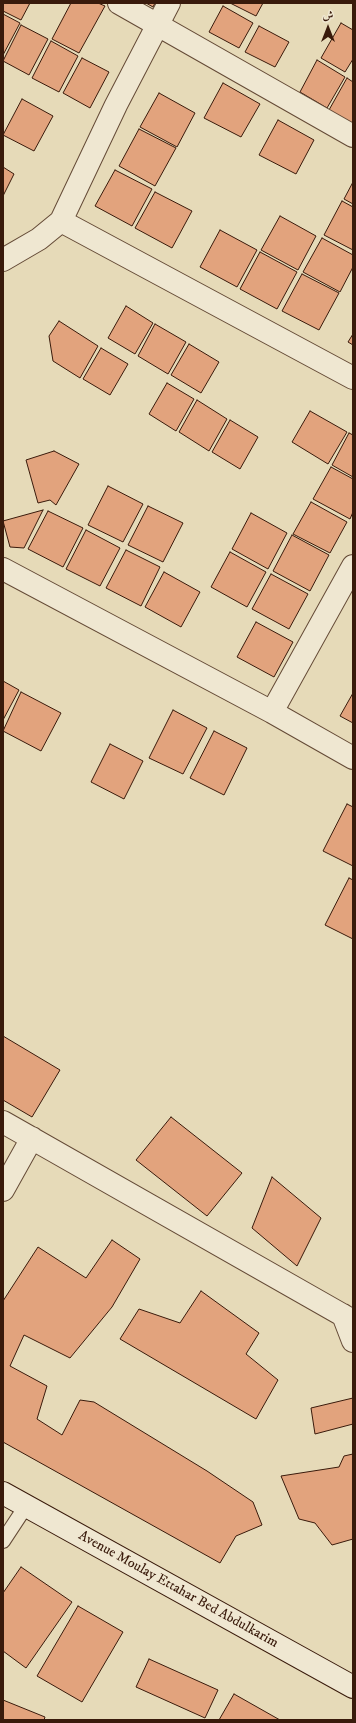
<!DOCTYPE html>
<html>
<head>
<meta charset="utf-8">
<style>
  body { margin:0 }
  #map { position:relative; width:356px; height:1723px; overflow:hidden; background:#e6dab8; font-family:"IM FELL DW Pica",Amiri,serif }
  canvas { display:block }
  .frame { position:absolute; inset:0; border:4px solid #391a0b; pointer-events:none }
  .north { position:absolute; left:308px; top:8px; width:40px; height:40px; -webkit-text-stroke:3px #efe7d1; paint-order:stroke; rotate:0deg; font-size:11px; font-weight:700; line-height:16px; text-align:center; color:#391a0b }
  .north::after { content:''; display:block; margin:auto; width:14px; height:18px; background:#391a0b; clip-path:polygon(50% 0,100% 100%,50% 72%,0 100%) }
</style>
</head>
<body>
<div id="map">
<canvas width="356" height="1723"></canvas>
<div class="frame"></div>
<div class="north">ش</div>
</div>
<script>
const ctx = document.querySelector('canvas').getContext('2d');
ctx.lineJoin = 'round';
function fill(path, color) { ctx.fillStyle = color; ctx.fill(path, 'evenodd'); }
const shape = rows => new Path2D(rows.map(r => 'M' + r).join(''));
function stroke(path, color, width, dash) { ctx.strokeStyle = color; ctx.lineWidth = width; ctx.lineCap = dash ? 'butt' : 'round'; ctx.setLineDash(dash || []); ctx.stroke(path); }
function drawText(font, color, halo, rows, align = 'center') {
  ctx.font = font + ' "IM FELL DW Pica",serif'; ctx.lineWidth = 3.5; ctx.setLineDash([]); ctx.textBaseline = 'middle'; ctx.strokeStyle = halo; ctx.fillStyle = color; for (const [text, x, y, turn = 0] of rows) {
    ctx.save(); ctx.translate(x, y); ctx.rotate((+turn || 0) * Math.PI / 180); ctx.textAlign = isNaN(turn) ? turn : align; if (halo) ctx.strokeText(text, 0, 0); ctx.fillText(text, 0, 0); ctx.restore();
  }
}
const building = shape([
  [3,3,30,3,21,20,3,11,3,3],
  [71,3,98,3,105,6,79,53,52,39,71,3],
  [146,3,155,3,153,7,146,3],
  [230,3,263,3,256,16,230,3],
  [223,6,253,23,239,48,209,32,223,6],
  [3,14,20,23,3,55,3,14],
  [341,23,353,30,353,59,345,72,321,58,341,23],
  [21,25,48,39,29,75,3,61,21,25],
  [259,26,289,42,275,67,245,52,259,26],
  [51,41,78,56,59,92,32,78,51,41],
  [82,58,109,72,90,108,63,93,82,58],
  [317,60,345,77,327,108,300,92,317,60],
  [347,78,353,82,353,124,329,110,347,78],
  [223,83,260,104,241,137,204,118,223,83],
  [159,93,195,113,177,147,140,127,159,93],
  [22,99,53,116,34,151,3,135,22,99],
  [278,120,314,140,296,174,259,155,278,120],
  [139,129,176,148,155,186,119,166,139,129],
  [3,167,14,174,3,196,3,167],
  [115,170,152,189,132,226,95,206,115,170],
  [353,182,353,204,344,199,353,182],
  [155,192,192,211,172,248,135,228,155,192],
  [342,201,353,207,353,250,324,235,342,201],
  [280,216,316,236,298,270,261,250,280,216],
  [220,230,257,250,237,287,200,267,220,230],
  [322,238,353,255,353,267,340,292,303,272,322,238],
  [260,252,297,272,277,309,240,289,260,252],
  [302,274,339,293,319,330,282,311,302,274],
  [126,306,153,323,135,354,108,338,126,306],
  [59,321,98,346,80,378,53,361,49,336,59,321],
  [155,324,186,342,168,374,138,356,155,324],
  [353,334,353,345,348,342,353,334],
  [189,344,219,362,201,393,171,375,189,344],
  [101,348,128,364,110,395,83,379,101,348],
  [167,383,194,399,176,431,149,414,167,383],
  [197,400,227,419,209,451,179,432,197,400],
  [310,411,347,432,328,464,292,442,310,411],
  [230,420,258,437,240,469,212,452,230,420],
  [349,433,353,435,353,477,332,465,349,433],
  [54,451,79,464,56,505,50,500,38,503,26,460,54,451],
  [331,467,353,479,353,512,350,519,313,499,331,467],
  [108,486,143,504,123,542,88,525,108,486],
  [311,502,347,522,330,553,293,534,311,502],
  [148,506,183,523,163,562,128,545,148,506],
  [43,510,24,548,10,547,3,521,43,510],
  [48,511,83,528,63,567,28,549,48,511],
  [251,513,287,533,268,569,232,549,251,513],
  [86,530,120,548,100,586,66,569,86,530],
  [292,535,329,555,310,591,273,571,292,535],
  [126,550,160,567,141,606,106,588,126,550],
  [230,552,266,572,247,607,211,587,230,552],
  [164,572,200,592,181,627,145,607,164,572],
  [271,574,308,594,289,629,252,609,271,574],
  [256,622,293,642,274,677,237,657,256,622],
  [3,681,19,690,3,720,3,681],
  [21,692,61,713,41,751,3,731,21,692],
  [353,693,353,723,340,716,353,693],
  [173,710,207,728,183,774,149,758,173,710],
  [214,731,247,748,224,795,190,778,214,731],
  [110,744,143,761,124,799,91,782,110,744],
  [347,804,353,807,353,866,323,851,347,804],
  [349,878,353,880,353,939,325,925,349,878],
  [3,1036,60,1070,32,1117,3,1100,3,1036],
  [171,1117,242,1173,207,1216,136,1160,171,1117],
  [272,1177,321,1218,297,1266,252,1228,272,1177],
  [112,1240,140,1259,112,1307,70,1358,24,1335,10,1366,47,1386,37,1419,62,1435,80,1400,94,1402,207,1471,253,1502,262,1525,236,1536,220,1563,3,1442,3,1301,38,1247,86,1278,112,1240],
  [201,1291,259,1333,246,1354,278,1380,256,1419,120,1339,139,1309,180,1323,201,1291],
  [353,1398,353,1424,315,1434,311,1408,353,1398],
  [353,1454,353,1539,332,1545,315,1523,299,1519,281,1476,339,1467,344,1456,353,1454],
  [21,1567,72,1602,26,1668,3,1651,3,1593,21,1567],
  [78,1606,123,1632,82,1702,37,1676,78,1606],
  [149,1659,218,1690,205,1718,136,1687,149,1659],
  [234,1694,280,1720,219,1720,234,1694],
  [3,1700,45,1717,44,1720,3,1720,3,1700]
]);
fill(building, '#e2a37d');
stroke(building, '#391a0b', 1);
const lane = shape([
  [3,1541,26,1506]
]);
const street = shape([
  [119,3,353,136],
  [61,221,353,378],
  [3,260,39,239,61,221,116,105,169,3],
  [3,569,272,712,353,758],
  [272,712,353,566],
  [3,1122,353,1321],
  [3,1190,32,1138],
  [343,1315,353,1341]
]);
const secondary = shape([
  [3,1493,353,1687]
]);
stroke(lane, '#644a36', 16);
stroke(street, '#644a36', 24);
stroke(secondary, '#391a0b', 24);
stroke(lane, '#efe7d1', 14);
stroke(street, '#efe7d1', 22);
stroke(secondary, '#efe7d1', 22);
drawText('14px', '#391a0b', '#efe7d1', [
  ["Avenue Moulay Ettahar Bed Abdulkarim",178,1590,29]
]);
</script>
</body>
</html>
